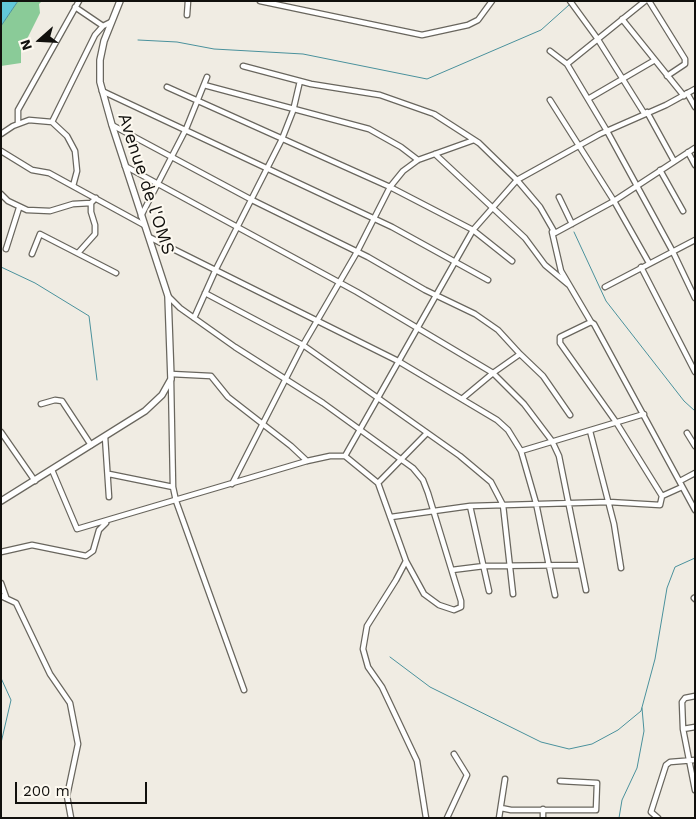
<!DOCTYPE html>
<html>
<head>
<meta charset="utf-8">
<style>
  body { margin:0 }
  #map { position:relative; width:696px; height:819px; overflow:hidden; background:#f0ece3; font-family:"Work Sans",sans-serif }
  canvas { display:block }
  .frame { position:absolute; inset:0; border:2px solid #11100d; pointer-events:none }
  .north { position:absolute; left:15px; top:15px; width:50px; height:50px; -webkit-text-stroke:4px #fdf9f0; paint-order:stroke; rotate:251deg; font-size:14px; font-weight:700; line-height:20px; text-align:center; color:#11100d }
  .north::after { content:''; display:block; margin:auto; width:18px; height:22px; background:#11100d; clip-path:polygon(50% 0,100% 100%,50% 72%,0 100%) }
  .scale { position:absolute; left:15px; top:782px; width:132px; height:22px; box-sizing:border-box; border:2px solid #11100d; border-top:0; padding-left:6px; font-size:15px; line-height:18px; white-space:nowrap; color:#11100d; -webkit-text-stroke:4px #fdf9f0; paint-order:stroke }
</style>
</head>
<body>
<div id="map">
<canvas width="696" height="819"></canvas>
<div class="frame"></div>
<div class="north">N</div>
<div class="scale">200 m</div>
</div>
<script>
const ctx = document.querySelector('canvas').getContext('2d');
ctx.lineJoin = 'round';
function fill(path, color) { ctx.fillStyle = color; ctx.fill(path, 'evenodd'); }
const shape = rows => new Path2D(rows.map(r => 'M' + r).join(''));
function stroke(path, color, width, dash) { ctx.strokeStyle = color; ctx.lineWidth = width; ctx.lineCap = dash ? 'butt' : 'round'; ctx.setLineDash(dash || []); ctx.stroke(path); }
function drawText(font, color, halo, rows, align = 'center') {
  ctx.font = font + ' "Work Sans",sans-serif'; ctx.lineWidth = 4; ctx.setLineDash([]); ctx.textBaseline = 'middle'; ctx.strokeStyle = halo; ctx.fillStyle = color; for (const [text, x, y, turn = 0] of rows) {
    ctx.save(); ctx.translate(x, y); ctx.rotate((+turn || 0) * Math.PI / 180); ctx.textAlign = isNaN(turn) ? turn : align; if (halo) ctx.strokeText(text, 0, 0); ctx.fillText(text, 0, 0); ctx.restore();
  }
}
fill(shape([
  [18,1,42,1,39,4,40,13,21,51,21,63,1,66,1,26]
]), '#8acb98');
const water = shape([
  [1,1,18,1,1,26,1,1]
]);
fill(water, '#62c8d9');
stroke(water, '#4a919c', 1);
stroke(shape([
  [138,40,177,42,214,49,303,54,427,79,541,30,569,5],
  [574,232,606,301,684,401,695,411],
  [1,267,35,283,89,316,97,380],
  [390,657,430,687,541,742,569,749,592,744,618,730,641,711,655,659,667,588,675,567,695,558],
  [1,678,11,700,1,743],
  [619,818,622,800,637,768,644,731,642,708]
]), '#4a919c', 1);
const minor = shape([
  [260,1,422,35,468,25,478,20,492,1],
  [570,1,597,38,644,113],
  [649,1,685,59,685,64,667,76],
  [75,7,103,26],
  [187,15,188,1],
  [622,19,684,96],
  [550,51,567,64,607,131,673,252,695,298],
  [567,64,645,1],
  [243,66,311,84,380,95,434,114,479,143,517,180,540,207,555,233,614,201,649,263],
  [204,85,369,129,401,147,418,160],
  [167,87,390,187,473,230,512,261],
  [102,91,392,227,488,280],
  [687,93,695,107],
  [588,99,655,60],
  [550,100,614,201,695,148],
  [647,112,674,161],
  [52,122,95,35,103,26,111,22],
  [18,123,18,110,79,1],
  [112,125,252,200,368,257,425,290,475,314,498,330,520,354,493,373,463,398],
  [1,134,13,126,29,120,52,122,67,136,75,151,77,171,73,186],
  [1,151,32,170,49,173,144,225],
  [688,152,695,165],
  [435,154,525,238,545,265,569,285],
  [125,166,357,292,493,373,524,404,552,441,559,456,586,590],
  [660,170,683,211],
  [1,194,8,201,27,210,50,211,73,204,91,203],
  [559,197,572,224],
  [141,216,186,129,207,77],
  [552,232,561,271,591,322],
  [149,237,398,361,497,420,508,430,521,451,536,503,555,595],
  [6,249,19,208],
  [78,253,95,234,95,225,91,212,91,203,96,198],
  [32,254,40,234,116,273],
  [641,267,695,372],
  [605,287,695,240],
  [205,293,303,345,460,456,491,482,503,505,513,594],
  [194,318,216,269,282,139,293,111,300,81],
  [520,354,543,376,570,415],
  [171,374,211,376,228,397,291,446,307,461],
  [171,380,173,487,176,501,244,690],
  [41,404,55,400,62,401,91,445],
  [590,431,614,524,621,568],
  [1,432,35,481],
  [687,433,695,446],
  [105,437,109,497],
  [521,451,644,414],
  [345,456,473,230,517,180,600,134,666,105,695,89],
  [52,470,77,529,307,461,330,456,345,456,378,483,406,561,424,594,439,605,454,610,461,607,461,601,428,493,423,480,413,468,323,403,235,347,180,308,168,296],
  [109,474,173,487],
  [680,481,695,473],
  [378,483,427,433],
  [232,484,303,345,357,252,390,187,403,171,418,160,474,140],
  [682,487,662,496,616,422,560,343,560,337,591,322,594,324,695,510],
  [470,506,609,502,660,505,662,496],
  [391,517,470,506,489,591],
  [1,552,32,545,86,556,93,551,99,530,106,523],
  [406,561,396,580,367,626,363,649,368,667,382,687,417,761,426,818],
  [452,570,484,566,581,565],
  [1,583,6,597],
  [1,596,16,603,50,674,70,703,78,744,67,796,71,818],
  [694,598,695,599],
  [695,696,685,698,682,702,683,729,695,790],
  [683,729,695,727],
  [501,808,511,810,596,810,597,783,560,781],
  [543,809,543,818],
  [447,818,467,775,454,754],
  [499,818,505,779],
  [658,818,651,812,666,765,670,762,695,760]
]);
const tertiary = shape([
  [1,501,145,411,162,395,171,379,168,296,112,125,100,82,100,60,104,41,120,1]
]);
stroke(minor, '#69665e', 7);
stroke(tertiary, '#69665e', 8);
stroke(minor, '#fff', 4.5);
stroke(tertiary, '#fff', 5.5);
drawText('18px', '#11100d', '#fdf9f0', [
  ["Avenue de l'OMS",146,184,72]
]);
</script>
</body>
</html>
